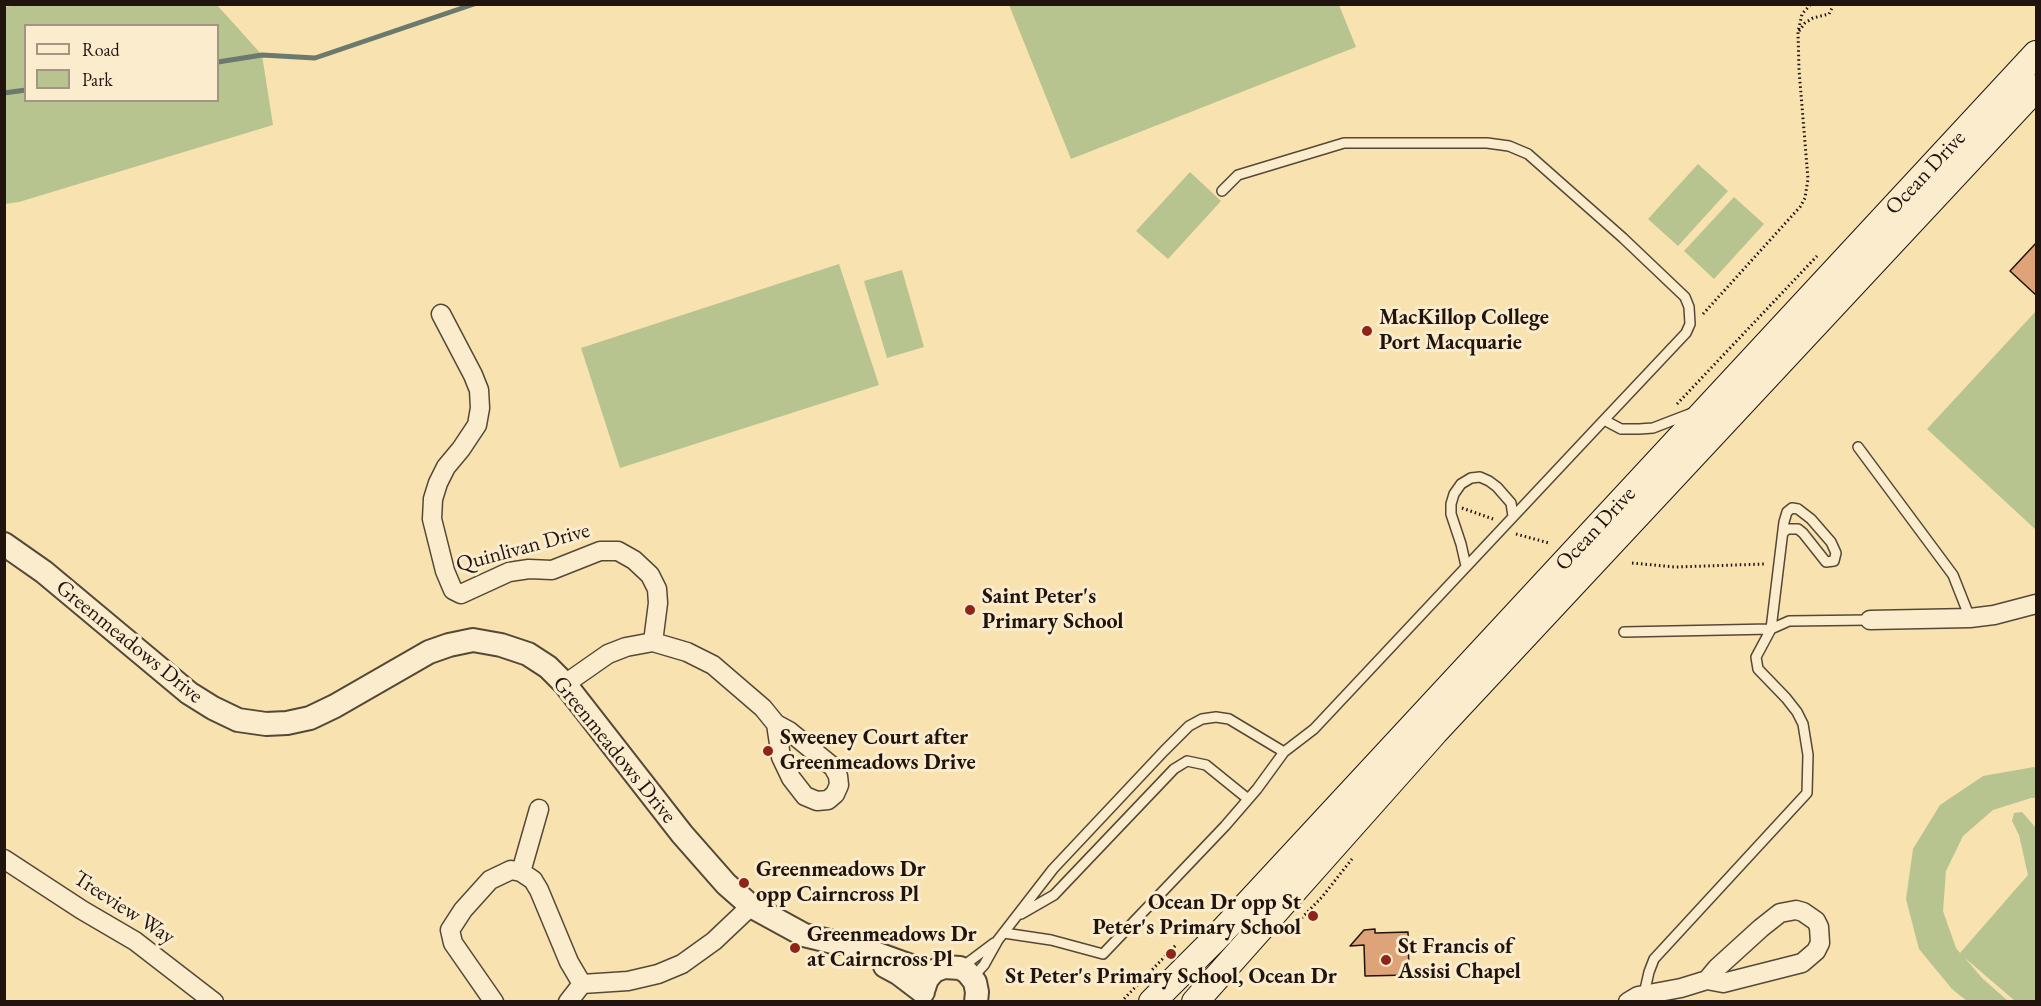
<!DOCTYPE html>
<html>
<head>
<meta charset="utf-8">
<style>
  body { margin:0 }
  #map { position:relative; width:2041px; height:1006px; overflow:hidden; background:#f7e2b0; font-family:"EB Garamond",serif }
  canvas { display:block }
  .frame { position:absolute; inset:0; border:6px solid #21140f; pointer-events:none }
  .legend { position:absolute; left:24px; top:24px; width:195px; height:78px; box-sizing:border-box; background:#faeccc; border:2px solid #a39680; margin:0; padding:8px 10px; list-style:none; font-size:18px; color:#21140f }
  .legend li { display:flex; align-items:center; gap:12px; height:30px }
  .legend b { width:30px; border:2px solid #a39680 }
</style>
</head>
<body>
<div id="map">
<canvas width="2041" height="1006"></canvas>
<div class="frame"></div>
<ul class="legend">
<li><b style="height:8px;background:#faeccc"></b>Road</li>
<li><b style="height:16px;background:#b8c48f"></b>Park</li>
</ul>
</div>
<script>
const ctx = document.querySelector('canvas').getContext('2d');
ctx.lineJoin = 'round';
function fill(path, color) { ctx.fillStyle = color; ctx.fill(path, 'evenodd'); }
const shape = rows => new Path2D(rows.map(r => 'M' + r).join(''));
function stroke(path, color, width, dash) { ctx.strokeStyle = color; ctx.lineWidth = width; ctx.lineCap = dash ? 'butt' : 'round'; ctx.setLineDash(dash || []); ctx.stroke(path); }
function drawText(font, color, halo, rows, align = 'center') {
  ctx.font = font + ' "EB Garamond",serif'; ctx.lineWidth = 6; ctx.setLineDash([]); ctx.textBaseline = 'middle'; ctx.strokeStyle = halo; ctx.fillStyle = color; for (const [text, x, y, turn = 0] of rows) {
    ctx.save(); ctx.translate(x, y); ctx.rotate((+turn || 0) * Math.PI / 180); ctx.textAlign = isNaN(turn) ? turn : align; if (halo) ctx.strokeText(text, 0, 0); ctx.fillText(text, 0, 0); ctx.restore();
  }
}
fill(shape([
  [15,5,217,5,262,55,273,125,19,202,5,204,5,7],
  [26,26,218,26,218,100,26,100],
  [1009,5,1339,5,1356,47,1071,159],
  [1698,164,1728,191,1678,246,1648,219],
  [1190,172,1221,201,1168,259,1136,231],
  [1734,197,1764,224,1714,279,1684,251],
  [839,264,879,385,620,468,581,348],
  [902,270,924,347,887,358,864,281],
  [2036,311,2036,530,1927,429],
  [2034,767,2036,768,2036,798,2031,798,1993,810,1963,836,1946,871,1943,911,1956,948,1960,953,2028,875,2019,835,2012,821,2014,813,2022,812,2036,828,2036,1001,2015,1001,1965,958,1982,978,2008,1001,1967,1001,1952,989,1919,949,1906,899,1913,849,1940,805,1983,776]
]), '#b8c48f');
stroke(shape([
  [218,62,262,55,315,58,474,4],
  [4,93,26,90]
]), '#6b796e', 5);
const building = shape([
  [2037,242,2037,296,2010,271,2037,242],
  [1375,929,1375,933,1408,932,1409,975,1365,976,1364,945,1350,946,1364,930,1375,929]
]);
fill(building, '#dea378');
stroke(building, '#21140f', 1.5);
const service = shape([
  [1222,191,1238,175,1344,143,1487,143,1509,146,1528,154,1623,238,1685,297,1689,307,1690,324,1686,333,1604,420],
  [1858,447,1953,575,1970,618],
  [1466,566,1461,544,1451,514,1451,504,1454,494,1461,484,1471,478,1480,477,1489,481,1497,487,1511,503,1513,516],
  [1624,632,1771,629,1789,621,1870,620],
  [1021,914,1054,895,1174,769,1187,761,1206,765,1248,799],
  [1004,933,1051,940,1103,954,1225,826,1257,789,1284,752,1314,729,1604,420,1621,429,1639,429,1653,428,1692,413],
  [962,967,994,943],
  [973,977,984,965,998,940,1053,869,1164,751,1189,726,1202,719,1216,717,1229,719,1284,752],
  [1644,994,1649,972,1654,959,1807,793,1808,755,1803,724,1797,712,1786,698,1758,669,1756,657,1771,629,1784,522,1787,512,1792,508,1798,509,1811,519,1831,542,1836,553,1834,561,1826,562,1803,533,1798,529,1787,529,1783,533]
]);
const minor = shape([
  [441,314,473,375,479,390,480,408,477,425,461,449,446,467,438,483,433,499,432,519,445,571,453,590,461,594,509,572,529,569,552,570,600,551,618,551,634,560,650,575,657,589,658,603,653,642],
  [1870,620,1970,618,1994,615,2036,604],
  [565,684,608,654,626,647,653,642,687,652,713,665,763,708,776,724,789,731,833,767,838,776,839,785,835,794,828,800,817,801,805,796,791,778,781,757,776,724],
  [4,859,82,910,135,941,214,1002],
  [521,872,539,809],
  [494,1002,453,943,450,930,463,910,490,880,511,870,521,872,533,880,539,890,569,962,582,984],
  [568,1002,582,984,628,981,658,974,682,964,714,941,751,906],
  [1628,1002,1638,996,1681,988,1707,980,1723,983,1802,963,1816,951,1820,943,1819,927,1816,921,1803,912,1796,910,1780,913,1761,928,1717,968,1707,980]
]);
const tertiary = shape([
  [4,544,44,572,189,693,213,708,238,720,266,724,287,723,310,718,335,706,429,652,449,645,473,640,501,645,528,654,548,667,565,684,682,834,726,884,751,906,804,935,837,943,847,943,911,966,930,975],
  [885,966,898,973,923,992],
  [924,988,927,979,934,971,944,967,960,968,967,972,975,982,977,992,976,1002]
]);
const secondary = shape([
  [1152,1002,1217,937,2036,54],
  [1195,1002,1435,732,2036,88]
]);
stroke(service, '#564837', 12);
stroke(minor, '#564837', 21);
stroke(tertiary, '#564837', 26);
stroke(secondary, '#21140f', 28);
stroke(shape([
  [1799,31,1805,23,1813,18,1829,14,1832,8,1831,4],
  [1703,314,1800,207,1805,198,1808,179,1799,70,1798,32,1802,14,1811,4],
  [1677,404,1817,256],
  [1462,508,1493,519],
  [1516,534,1549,543],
  [1632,563,1675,567,1766,564],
  [1289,931,1322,897,1352,859],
  [1121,1002,1176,945]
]), '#21140f', 3, [1.5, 3]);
stroke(service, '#faeccc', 9);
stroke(minor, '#faeccc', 18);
stroke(tertiary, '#faeccc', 22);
stroke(secondary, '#faeccc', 26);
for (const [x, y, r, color] of [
  [1367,331,6,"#8f2418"],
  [970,610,6,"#8f2418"],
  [768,751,6,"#8f2418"],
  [744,883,6,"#8f2418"],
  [1313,916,6,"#8f2418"],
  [795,948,6,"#8f2418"],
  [1171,954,6,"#8f2418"],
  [1386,960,6,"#8f2418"]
]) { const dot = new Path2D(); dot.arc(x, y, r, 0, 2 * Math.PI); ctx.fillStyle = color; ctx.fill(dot); stroke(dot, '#faeccc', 2); }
drawText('22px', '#21140f', '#faeccc', [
  ["Ocean Drive",1926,173,-47],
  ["Ocean Drive",1596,529,-47],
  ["Quinlivan Drive",523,548,-15],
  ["Greenmeadows Drive",129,642,39],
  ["Greenmeadows Drive",614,750,51],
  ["Treeview Way",124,908,33]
]);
drawText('bold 22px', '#21140f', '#faeccc', [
  ["MacKillop College",1379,318],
  ["Port Macquarie",1379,343],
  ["Saint Peter's",982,597],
  ["Primary School",982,622],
  ["Sweeney Court after",780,738],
  ["Greenmeadows Drive",780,763],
  ["Greenmeadows Dr",756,870],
  ["opp Cairncross Pl",756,895],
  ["Ocean Dr opp St",1301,903,"right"],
  ["Peter's Primary School",1301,928,"right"],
  ["Greenmeadows Dr",807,935],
  ["at Cairncross Pl",807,960],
  ["St Francis of",1398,947],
  ["Assisi Chapel",1398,972],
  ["St Peter's Primary School, Ocean Dr",1171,977,"center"]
], 'left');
</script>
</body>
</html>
